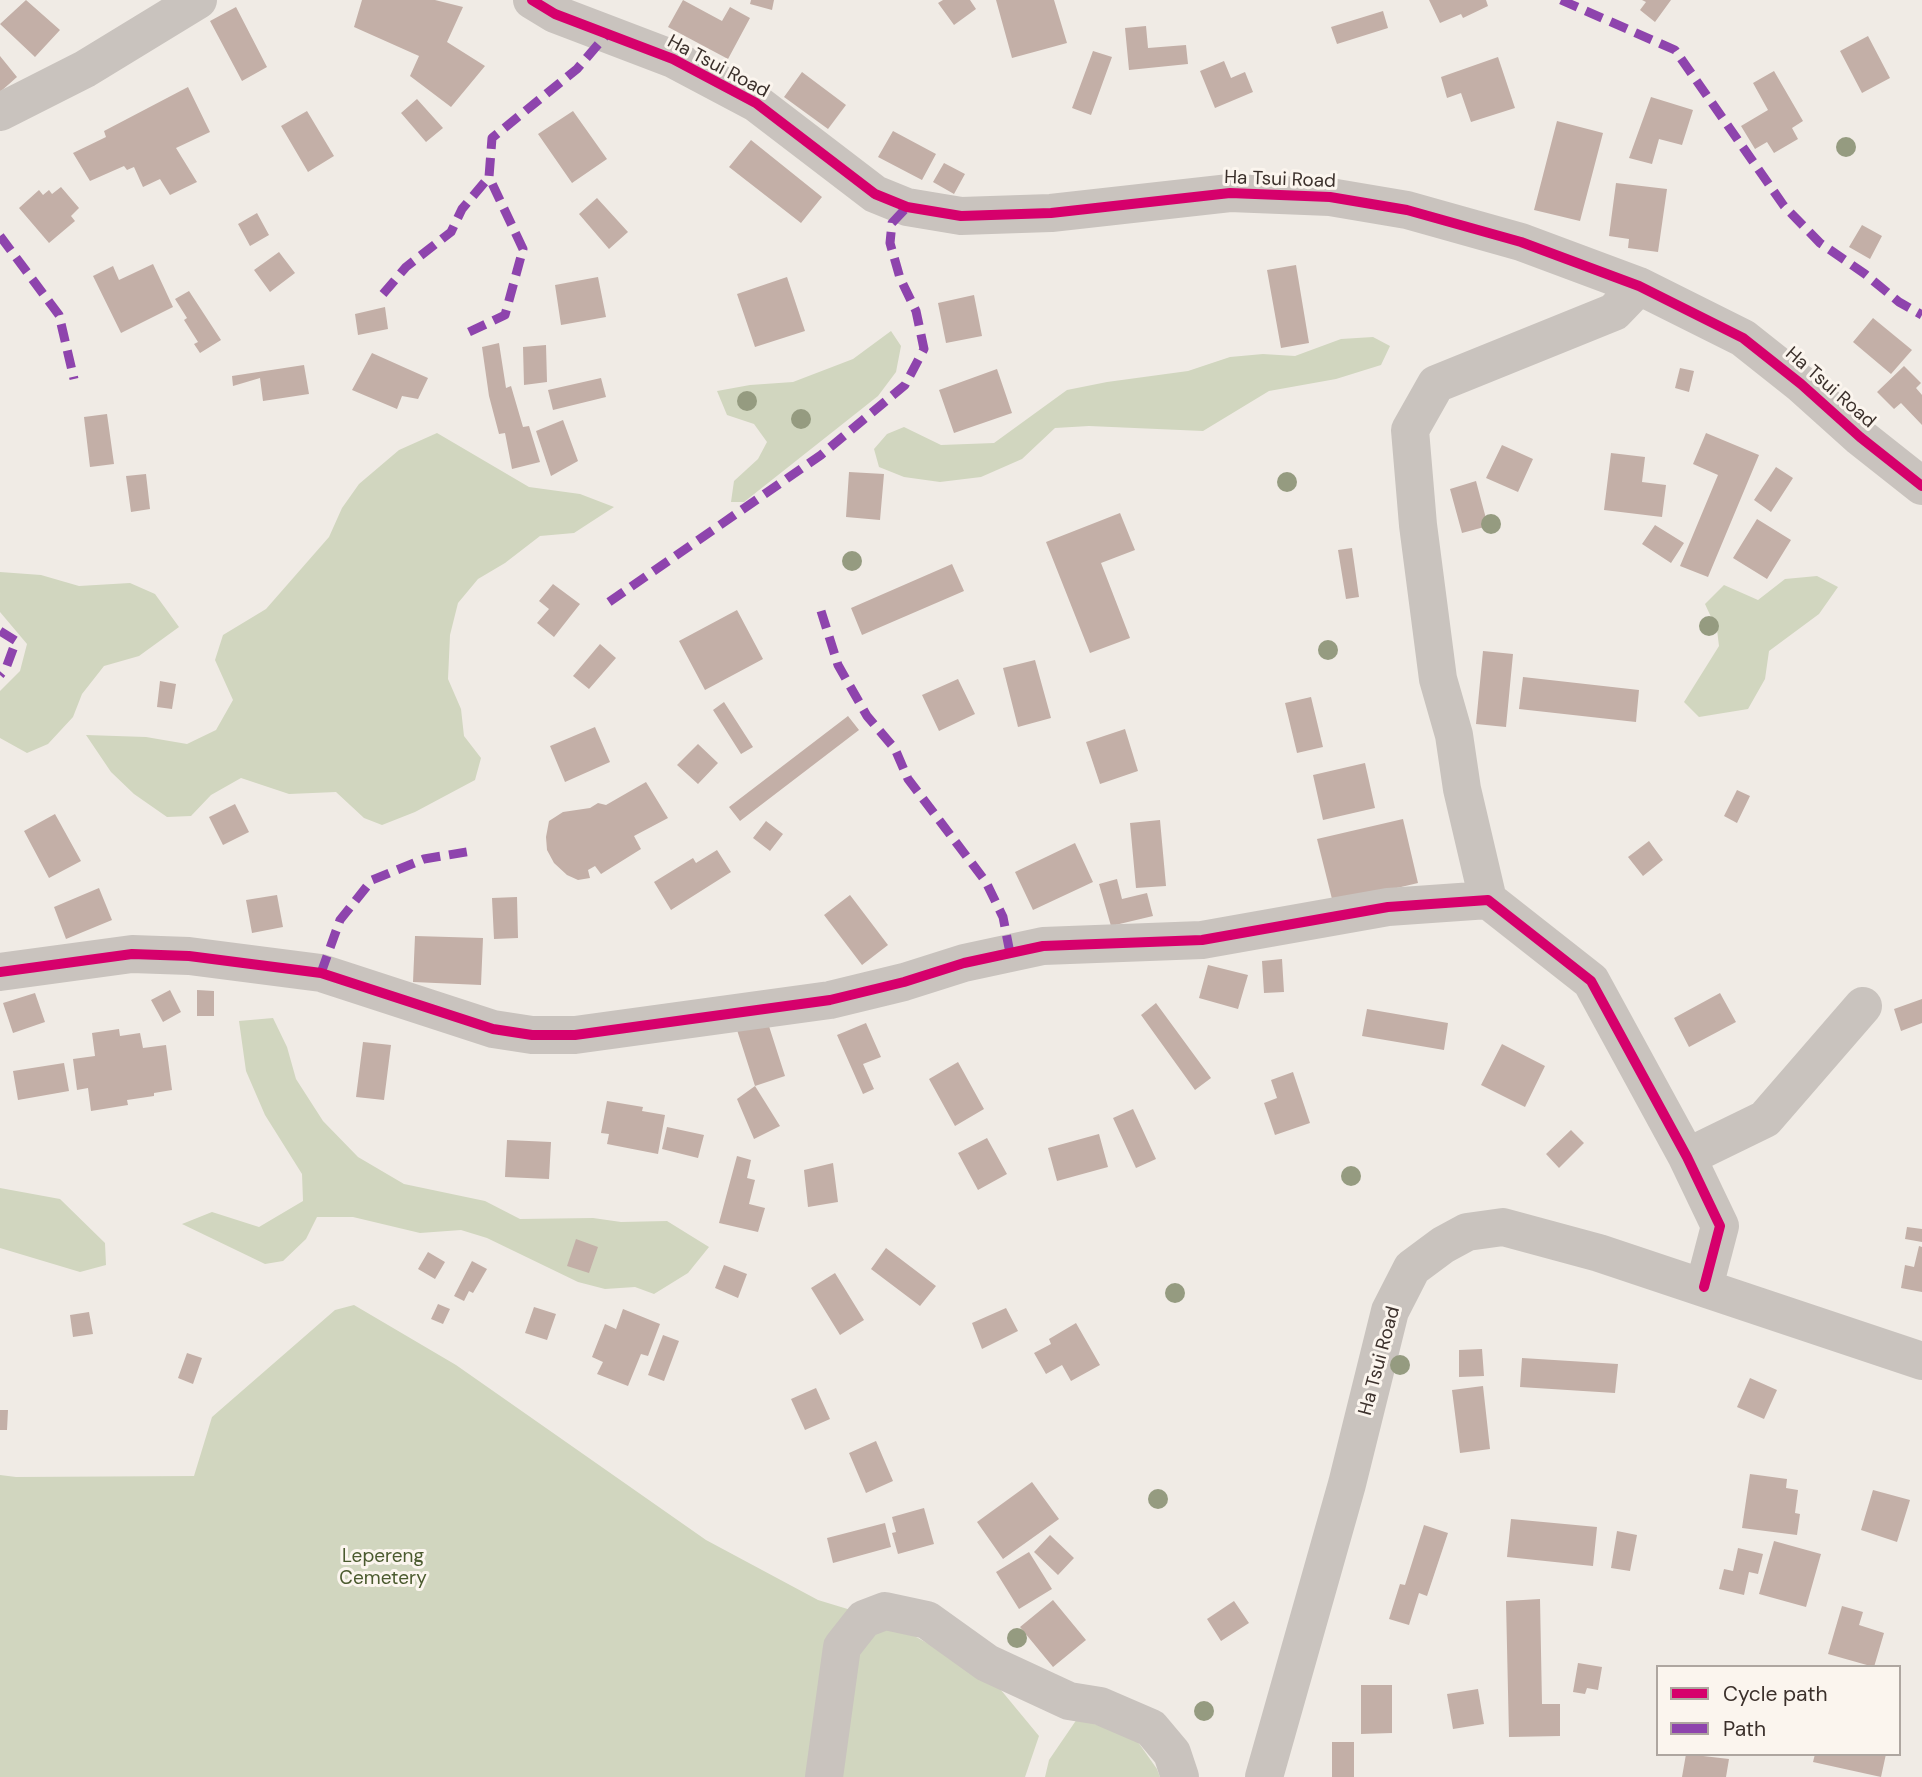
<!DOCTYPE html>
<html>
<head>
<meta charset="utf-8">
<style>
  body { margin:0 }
  #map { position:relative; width:1922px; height:1777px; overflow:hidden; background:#f0ebe5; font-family:"DM Sans",sans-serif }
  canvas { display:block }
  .legend { position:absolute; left:1656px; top:1665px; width:245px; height:91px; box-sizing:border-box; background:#fbf5ee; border:2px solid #aea6a0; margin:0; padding:9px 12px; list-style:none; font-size:21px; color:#3b302b }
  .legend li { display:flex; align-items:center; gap:14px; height:35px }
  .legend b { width:35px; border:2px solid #aea6a0 }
</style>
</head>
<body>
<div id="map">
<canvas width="1922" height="1777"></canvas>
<ul class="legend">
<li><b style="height:9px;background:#d6006c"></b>Cycle path</li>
<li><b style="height:9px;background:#8e44ad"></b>Path</li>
</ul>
</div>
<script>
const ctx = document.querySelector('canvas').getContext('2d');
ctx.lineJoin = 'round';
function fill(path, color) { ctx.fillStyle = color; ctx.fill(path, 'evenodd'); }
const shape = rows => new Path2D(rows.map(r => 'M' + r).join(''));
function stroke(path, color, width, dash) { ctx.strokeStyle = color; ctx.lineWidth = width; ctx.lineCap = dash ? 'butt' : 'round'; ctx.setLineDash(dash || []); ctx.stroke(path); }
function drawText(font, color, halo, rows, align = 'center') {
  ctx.font = font + ' "DM Sans",sans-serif'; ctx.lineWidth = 6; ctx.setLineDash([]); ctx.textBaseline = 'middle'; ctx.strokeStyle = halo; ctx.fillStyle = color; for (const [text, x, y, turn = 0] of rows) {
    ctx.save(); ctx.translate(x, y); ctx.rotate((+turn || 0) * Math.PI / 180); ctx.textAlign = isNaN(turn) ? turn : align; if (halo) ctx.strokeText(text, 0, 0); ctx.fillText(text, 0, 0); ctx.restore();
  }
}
fill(shape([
  [891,331,901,346,896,372,878,396,744,502,731,502,734,481,758,459,767,442,754,424,727,415,717,391,750,385,793,382,853,359],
  [1373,337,1390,346,1381,365,1336,379,1269,391,1203,431,1089,426,1055,428,1022,459,981,477,940,482,904,477,879,467,874,449,887,434,904,427,941,445,994,443,1067,390,1107,382,1188,371,1230,357,1263,354,1295,356,1341,339],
  [437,433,529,487,580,494,614,507,574,533,540,536,505,563,478,579,458,603,450,635,448,679,461,709,464,736,481,758,475,780,415,812,382,825,364,818,336,792,289,794,241,778,211,795,191,816,167,817,134,794,111,772,86,735,146,737,187,744,216,730,233,700,215,660,223,635,266,609,329,537,342,508,359,484,399,450],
  [0,572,41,575,79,586,130,583,155,594,179,627,139,656,104,666,82,694,73,717,48,744,27,753,0,738,0,691,20,671,27,644,0,612],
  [1817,576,1838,587,1819,614,1769,651,1765,679,1748,709,1699,717,1684,702,1719,646,1717,630,1705,604,1724,585,1758,600,1785,579],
  [273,1018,287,1047,296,1079,323,1121,358,1157,404,1184,485,1201,520,1219,593,1218,621,1222,667,1221,709,1247,688,1273,654,1294,635,1287,605,1289,578,1282,487,1238,461,1230,420,1233,353,1217,317,1217,306,1239,283,1261,265,1264,182,1224,212,1212,259,1227,303,1201,302,1174,265,1115,246,1071,239,1021],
  [0,1188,60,1199,105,1243,106,1265,80,1272,0,1248],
  [354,1305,456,1365,706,1540,818,1600,887,1621,991,1678,1039,1736,1025,1777,0,1777,0,1475,16,1477,194,1476,212,1417,335,1310],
  [1077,1719,1133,1735,1157,1769,1160,1777,1045,1777,1049,1760]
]), '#d1d6bf');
fill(shape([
  [26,0,60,30,35,57,0,24],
  [362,0,435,0,463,7,447,42,485,66,451,107,410,76,419,56,354,27],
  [683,0,722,21,730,7,750,18,728,59,668,27],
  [751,0,774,0,772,10,750,4],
  [943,0,970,0,976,9,954,25,938,3],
  [996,0,1054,0,1067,43,1012,58],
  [1429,0,1486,0,1488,6,1463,18,1461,14,1440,23],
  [1642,0,1671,0,1655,22,1640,10,1646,2],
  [236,7,267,67,242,81,210,21],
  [1383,11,1388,28,1337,44,1331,27],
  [1146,26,1148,48,1186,45,1188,64,1129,70,1125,28],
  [1868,36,1890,78,1862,93,1840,51],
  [1093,51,1112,57,1091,115,1072,108],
  [0,56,17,77,0,92],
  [1498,57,1515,108,1471,122,1461,93,1447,98,1441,77],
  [1224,61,1231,78,1245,72,1253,92,1215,108,1200,71],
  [1774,71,1803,121,1792,128,1798,139,1774,153,1767,142,1755,149,1741,126,1768,110,1753,83],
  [802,72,846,105,828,129,784,97],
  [188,87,210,132,176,148,197,182,170,195,160,179,143,187,134,167,127,170,124,166,90,181,73,153,106,137,104,131],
  [1651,97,1693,110,1682,145,1659,139,1652,164,1629,158],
  [417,99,443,128,426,142,401,113],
  [307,111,334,156,308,172,281,126],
  [573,111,607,159,572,183,538,134],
  [1557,121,1603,133,1580,221,1534,210],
  [893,131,936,154,922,180,878,157],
  [751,140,822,197,801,223,729,167],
  [944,163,965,174,954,194,933,182],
  [1616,183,1667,189,1658,252,1628,248,1629,239,1609,236],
  [61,187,79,208,71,216,75,221,49,243,19,208,39,190,43,195,49,190,52,194],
  [597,198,628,232,609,249,579,214],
  [257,213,269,235,250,246,238,224],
  [1862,225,1882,236,1870,259,1849,247],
  [279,252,295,273,270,292,254,270],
  [153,264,173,307,121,333,93,276,113,266,119,280],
  [1296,265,1309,343,1281,348,1267,270],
  [598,277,606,317,561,325,555,285],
  [787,277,805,331,755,347,737,294],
  [189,291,221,340,200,353,194,344,198,342,184,320,187,318,175,299],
  [974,295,982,336,946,343,938,303],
  [385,307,388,329,358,335,355,314],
  [1873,318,1912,350,1891,374,1853,342],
  [499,343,506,388,511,386,523,427,529,426,540,462,512,469,505,433,499,434,489,396,482,347],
  [546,345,547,382,524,385,523,347],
  [372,353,428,378,418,399,402,396,397,409,352,390],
  [304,365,309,394,263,401,260,378,233,386,232,376],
  [1904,366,1921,383,1916,388,1922,395,1922,425,1901,403,1894,409,1877,392],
  [1680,368,1694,371,1689,392,1675,388],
  [997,369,1012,413,954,433,939,390],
  [601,378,606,397,553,410,548,390],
  [107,414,114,464,90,467,84,417],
  [563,420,578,461,551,476,536,431],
  [1706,433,1759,455,1708,577,1680,566,1718,475,1693,464],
  [1502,445,1533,459,1518,492,1486,478],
  [1611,453,1645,457,1642,482,1666,485,1662,517,1604,510],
  [1776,467,1793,478,1771,512,1754,500],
  [849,472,884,474,880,520,846,517],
  [146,474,150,509,131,512,126,476],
  [1476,481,1488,526,1462,533,1450,489],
  [1120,513,1135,550,1101,563,1130,638,1090,653,1046,542],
  [1757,519,1791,540,1767,579,1733,558],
  [1655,525,1684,543,1671,563,1642,544],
  [1352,548,1359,597,1346,599,1338,550],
  [952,564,964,591,862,635,851,608],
  [553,584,580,604,554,637,537,623,549,609,539,601],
  [737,610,763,659,705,690,679,641],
  [600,644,616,658,589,689,573,676],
  [1483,651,1513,654,1506,727,1476,724],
  [1035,660,1051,718,1018,727,1003,668],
  [1523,677,1639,690,1636,722,1519,709],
  [958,679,975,714,939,731,922,695],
  [160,681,176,684,172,709,157,707],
  [1311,697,1323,747,1297,753,1285,703],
  [724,702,753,747,741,754,713,710],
  [848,716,859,730,740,821,729,807],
  [595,727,610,762,565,782,550,746],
  [1125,729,1138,771,1100,784,1086,742],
  [698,744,718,763,698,784,677,765],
  [1365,763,1375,808,1323,820,1313,775],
  [646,782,668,818,634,836,641,849,601,874,595,866,588,870,590,878,578,880,567,875,554,863,547,850,546,837,549,821,563,812,590,808,598,803,606,805],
  [1737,790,1750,796,1737,823,1724,816],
  [235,804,249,832,223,845,209,817],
  [55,814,81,861,49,878,24,831],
  [1403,819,1418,883,1333,903,1317,839],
  [1160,820,1166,886,1136,888,1130,823],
  [766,821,783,834,770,851,753,838],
  [1649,841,1663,860,1643,876,1628,857],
  [1075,843,1093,882,1033,910,1015,872],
  [717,850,731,872,671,910,654,882,693,858,696,863],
  [1117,879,1122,899,1147,893,1153,916,1111,926,1099,884],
  [99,888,112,920,66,939,54,907],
  [277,895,283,927,252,933,246,900],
  [850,895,888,945,862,965,824,915],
  [517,897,518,938,494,939,492,898],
  [415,936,483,938,481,985,413,982],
  [1282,959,1284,992,1264,993,1262,961],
  [1208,965,1248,975,1238,1009,1199,998],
  [170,990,181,1012,163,1022,151,1000],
  [197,990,214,991,214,1016,197,1016],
  [35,993,45,1022,13,1033,3,1003],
  [1720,993,1736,1022,1689,1047,1674,1018],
  [1922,999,1922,1023,1901,1031,1894,1009],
  [1156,1003,1211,1078,1195,1090,1141,1015],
  [1367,1009,1448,1023,1444,1050,1362,1036],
  [767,1020,785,1076,755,1086,737,1030],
  [866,1023,881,1057,863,1064,874,1089,863,1094,837,1035],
  [119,1029,120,1036,140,1033,143,1048,166,1045,172,1090,154,1093,154,1096,127,1100,128,1105,91,1111,88,1088,77,1090,73,1059,95,1056,92,1033],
  [363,1042,391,1045,384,1100,356,1097],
  [1502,1044,1545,1066,1525,1107,1481,1085],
  [958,1062,984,1109,955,1126,929,1079],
  [64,1063,69,1091,18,1100,13,1071],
  [1293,1072,1310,1123,1275,1135,1264,1103,1277,1098,1271,1080],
  [755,1086,780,1126,754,1139,737,1099],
  [607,1101,643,1107,642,1111,665,1115,658,1154,607,1144,609,1134,601,1133],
  [1133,1109,1156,1159,1136,1168,1113,1118],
  [667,1127,704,1135,698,1158,662,1149],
  [1571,1130,1584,1143,1559,1168,1546,1154],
  [1099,1134,1108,1167,1057,1181,1048,1148],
  [987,1138,1007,1174,978,1190,958,1153],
  [507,1140,551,1142,549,1179,505,1177],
  [737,1156,751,1160,747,1178,755,1180,749,1204,765,1208,758,1232,719,1223],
  [833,1163,838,1202,808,1207,804,1170],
  [1907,1227,1922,1229,1922,1242,1905,1239],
  [576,1239,598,1247,589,1273,567,1266],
  [1919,1246,1922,1247,1922,1292,1901,1288,1905,1265,1914,1267],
  [886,1248,936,1286,920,1306,871,1269],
  [428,1252,445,1262,435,1279,418,1269],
  [472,1261,487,1269,473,1293,469,1291,464,1301,454,1296],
  [724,1265,747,1274,738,1298,715,1288],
  [835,1273,864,1320,840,1335,811,1288],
  [438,1304,450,1309,443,1324,431,1319],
  [534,1307,556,1314,547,1340,525,1333],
  [1006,1308,1018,1331,982,1349,972,1323],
  [623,1309,660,1324,648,1356,641,1354,628,1386,597,1374,603,1362,592,1357,605,1324,616,1329],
  [89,1312,93,1334,73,1337,70,1315],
  [1076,1323,1100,1365,1071,1381,1062,1365,1046,1374,1034,1353,1051,1344,1049,1339],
  [663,1335,679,1341,664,1381,648,1375],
  [1482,1349,1484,1376,1459,1377,1459,1350],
  [187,1353,202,1358,193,1384,178,1378],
  [1522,1358,1618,1364,1615,1393,1520,1387],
  [1750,1378,1777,1390,1764,1419,1737,1407],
  [1483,1386,1490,1449,1460,1453,1452,1390],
  [816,1388,830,1419,805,1430,791,1399],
  [0,1410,8,1410,7,1430,0,1430],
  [876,1441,893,1481,866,1493,849,1453],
  [1750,1474,1787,1479,1786,1488,1798,1490,1795,1513,1800,1514,1797,1535,1742,1528],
  [1032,1482,1059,1519,1003,1559,977,1522],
  [1873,1490,1910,1500,1897,1542,1861,1530],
  [924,1508,934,1544,898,1554,892,1533,896,1532,892,1517],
  [1511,1519,1597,1527,1593,1566,1507,1557],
  [885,1523,891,1547,833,1563,827,1538],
  [1424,1525,1448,1533,1427,1596,1419,1593,1409,1625,1389,1619,1400,1584,1405,1585],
  [1617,1531,1637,1535,1630,1571,1611,1568],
  [1050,1535,1074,1558,1058,1575,1034,1552],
  [1774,1541,1821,1554,1806,1607,1759,1594],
  [1738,1548,1763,1554,1758,1574,1749,1572,1744,1595,1719,1589,1724,1569,1733,1571],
  [1029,1552,1052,1589,1019,1609,996,1572],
  [1540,1599,1542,1704,1560,1704,1560,1736,1509,1737,1506,1601],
  [1053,1600,1086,1640,1053,1667,1020,1627],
  [1234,1601,1249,1623,1221,1641,1207,1619],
  [1842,1606,1863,1612,1859,1625,1884,1633,1874,1667,1828,1654],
  [1578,1663,1602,1667,1598,1690,1587,1688,1585,1694,1573,1692],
  [1361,1685,1392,1685,1392,1733,1361,1734],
  [1478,1689,1484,1724,1453,1729,1447,1694],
  [1332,1742,1354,1742,1354,1777,1332,1777],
  [1686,1754,1729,1759,1726,1777,1682,1777],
  [1815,1754,1886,1754,1881,1777,1813,1762]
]), '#c3afa7');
stroke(shape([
  [532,0,555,14,673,59,756,103,875,194,907,207,961,216,1051,213,1230,193,1330,197,1407,210,1521,242,1639,286,1743,338,1801,384,1860,437,1922,486],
  [0,112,85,69,198,0],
  [1488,900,1462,789,1454,735,1438,679,1418,525,1410,430,1436,384,1614,312,1639,286],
  [0,972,132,954,189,956,321,973,493,1029,532,1035,575,1035,830,1000,904,982,964,963,1043,946,1202,940,1388,907,1488,900,1591,981,1687,1157,1720,1226,1704,1287],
  [1687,1157,1765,1119,1863,1006],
  [824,1777,842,1647,864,1619,885,1611,927,1620,987,1663,1069,1701,1100,1706,1151,1728,1172,1753,1180,1777],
  [1264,1777,1347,1484,1390,1311,1412,1268,1443,1245,1467,1232,1503,1227,1599,1253,1922,1361]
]), '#c9c3be', 38);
stroke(shape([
  [1561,0,1675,50,1784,206,1820,243,1865,274,1899,302,1922,315],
  [0,236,59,315,74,379],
  [383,294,406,267,451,232,462,209,489,177],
  [469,332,505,315,523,249,489,177,492,138,577,69,607,34],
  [609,602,821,455,905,385,924,349,916,311,900,278,890,243,892,223,907,207],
  [821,611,838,665,867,716,895,749,908,779,986,882,1003,917,1010,953],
  [0,631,16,641,6,668,0,675],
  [321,973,340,920,372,880,424,859,472,851]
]), '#8e44ad', 9, [18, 9]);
stroke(shape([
  [532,0,555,14,673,59,756,103,875,194,907,207,961,216,1051,213,1230,193,1330,197,1407,210,1521,242,1639,286,1743,338,1801,384,1860,437,1922,486],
  [0,972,132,954,189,956,321,973,493,1029,532,1035,575,1035,830,1000,904,982,964,963,1043,946,1202,940,1388,907,1488,900,1591,981,1687,1157,1720,1226,1704,1287]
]), '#d6006c', 10);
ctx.fillStyle = '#959b80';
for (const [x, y] of [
  [1846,147],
  [747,401],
  [801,419],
  [1287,482],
  [1491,524],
  [852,561],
  [1709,626],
  [1328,650],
  [1351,1176],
  [1175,1293],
  [1400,1365],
  [1158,1499],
  [1017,1638],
  [1204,1711]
]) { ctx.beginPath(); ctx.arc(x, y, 10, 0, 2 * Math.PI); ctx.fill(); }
drawText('19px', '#3b302b', '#fbf5ee', [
  ["Ha Tsui Road",718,67,28],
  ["Ha Tsui Road",1280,180,2],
  ["Ha Tsui Road",1830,388,41],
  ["Ha Tsui Road",1380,1361,-75]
]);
drawText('19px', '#4a5a2e', '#fbf5ee', [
  ["Lepereng",383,1557],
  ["Cemetery",383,1579]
]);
</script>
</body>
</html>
